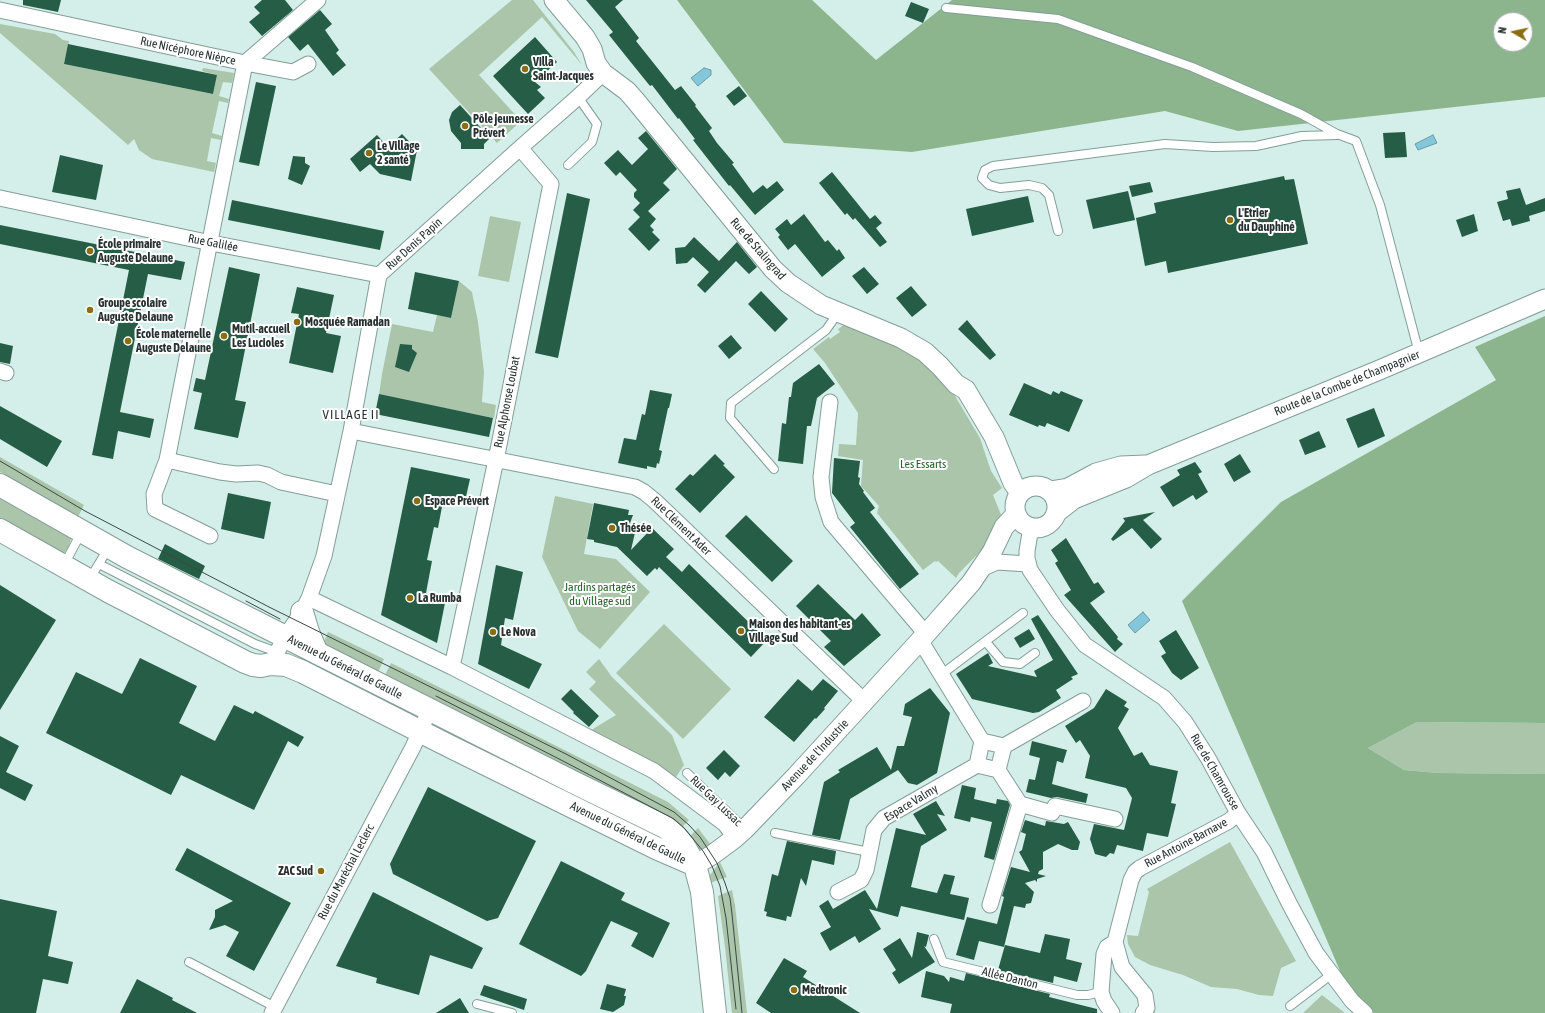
<!DOCTYPE html>
<html>
<head>
<meta charset="utf-8">
<style>
  body { margin:0 }
  #map { position:relative; width:1545px; height:1013px; overflow:hidden; background:#d4efe9; font-family:"Asap Condensed",sans-serif }
  canvas { display:block }
  .north { position:absolute; left:1493px; top:12px; width:40px; height:40px; box-sizing:border-box; background:#fff; border:1px solid #a9adac; border-radius:50%; rotate:279deg; font-size:11px; font-weight:700; line-height:16px; text-align:center; color:#273230 }
  .north::after { content:''; display:block; margin:auto; width:14px; height:18px; background:#8a6e0f; clip-path:polygon(50% 0,100% 100%,50% 72%,0 100%) }
</style>
</head>
<body>
<div id="map">
<canvas width="1545" height="1013"></canvas>
<div class="north">N</div>
</div>
<script>
const ctx = document.querySelector('canvas').getContext('2d');
ctx.lineJoin = 'round';
function fill(path, color) { ctx.fillStyle = color; ctx.fill(path, 'evenodd'); }
const shape = rows => new Path2D(rows.map(r => 'M' + r).join(''));
function stroke(path, color, width, dash) { ctx.strokeStyle = color; ctx.lineWidth = width; ctx.lineCap = dash ? 'butt' : 'round'; ctx.setLineDash(dash || []); ctx.stroke(path); }
function drawText(font, color, halo, rows, align = 'center') {
  ctx.font = font + ' "Asap Condensed",sans-serif'; ctx.lineWidth = 4; ctx.setLineDash([]); ctx.textBaseline = 'middle'; ctx.strokeStyle = halo; ctx.fillStyle = color; for (const [text, x, y, turn = 0] of rows) {
    ctx.save(); ctx.translate(x, y); ctx.rotate((+turn || 0) * Math.PI / 180); ctx.textAlign = isNaN(turn) ? turn : align; if (halo) ctx.strokeText(text, 0, 0); ctx.fillText(text, 0, 0); ctx.restore();
  }
}
fill(shape([
  [512,0,533,0,574,52,582,65,542,17,479,75,521,121,497,143,429,69],
  [0,24,55,34,63,40,69,41,64,64,213,94,217,75,202,71,203,68,234,73,232,83,223,82,219,96,229,99,228,103,219,101,212,133,222,136,221,140,211,138,207,161,216,163,214,172,152,159,139,150,134,139,128,145,0,33],
  [490,216,521,222,509,282,478,276],
  [459,281,472,292,478,322,484,372,482,402,496,405,494,418,379,395,382,374,392,324,433,332,437,315,451,318],
  [844,325,892,341,912,352,952,391,980,438,991,471,1002,488,993,495,1002,517,985,547,959,573,956,578,938,561,936,562,935,561,923,570,877,513,879,506,861,486,863,460,838,456,839,444,856,445,858,413,825,363,813,349,829,337,830,339,840,332,838,329],
  [0,457,84,505,78,517,0,472],
  [0,492,71,538,69,547,66,551,62,554,0,527],
  [555,496,593,504,584,554,616,559,650,592,600,649,578,631,542,557],
  [664,624,731,689,683,739,616,673],
  [328,632,384,659,376,677,355,660,323,644],
  [599,659,612,677,672,735,684,765,676,777,588,732,616,715,589,689,596,682,586,672],
  [391,663,668,802,689,820,678,831,466,723,468,716,385,675],
  [1417,722,1545,723,1545,774,1437,773,1404,770,1368,748],
  [698,828,711,845,704,849,698,849,685,841],
  [1230,842,1296,961,1281,968,1273,996,1259,995,1237,989,1211,987,1183,975,1150,965,1135,957,1128,944,1127,935,1138,936,1149,892,1147,889],
  [720,862,727,877,710,883,710,875],
  [732,890,735,905,747,1013,732,1013,725,947,718,896],
  [1322,995,1345,1013,1303,1013]
]), '#aac5aa');
fill(shape([
  [677,0,812,0,876,60,952,0,1545,0,1545,97,1238,131,1165,111,912,152,784,143],
  [1501,20,1525,20,1525,44,1501,44],
  [1545,316,1545,723,1417,722,1368,748,1404,770,1437,773,1545,774,1545,1013,1374,1013,1352,999,1182,601,1281,502,1496,380,1475,347]
]), '#8cb58d');
const water = shape([
  [704,68,711,70,711,75,698,86,691,78,704,68],
  [1433,135,1437,143,1418,150,1415,144,1433,135],
  [1143,612,1150,620,1135,633,1128,625,1143,612]
]);
fill(water, '#85c7da');
stroke(water, '#699aa7', 1);
fill(shape([
  [23,0,61,0,58,12,23,5],
  [262,0,285,0,293,10,262,36,249,22,260,13,254,7],
  [586,0,623,0,615,7,639,38,636,41,675,90,681,86,696,105,695,106,712,128,709,131,717,143,734,163,732,164,753,193,763,185,767,189,777,181,784,190,755,215,730,185,729,186,693,140,695,139,679,118,678,119,652,85,650,86,629,60,609,35,613,32],
  [911,2,929,9,923,23,905,16],
  [320,10,332,24,325,30,339,50,336,53,346,65,333,76,308,44,300,51,288,37],
  [535,37,557,62,535,82,541,87,537,90,545,98,528,114,493,76],
  [68,44,217,75,213,94,64,64],
  [256,82,276,86,259,166,239,162],
  [739,86,747,96,734,106,726,96],
  [460,105,490,138,484,144,484,149,461,149,461,143,451,131,449,120,452,112],
  [646,131,677,169,663,183,670,190,648,211,656,219,650,226,654,230,652,232,660,240,649,251,628,229,640,217,633,210,640,203,634,197,634,193,637,190,620,172,616,176,604,163,618,150,632,165,648,149,638,138],
  [1405,132,1407,157,1385,158,1383,133],
  [402,134,417,150,411,181,380,174,370,164,360,172,350,159,377,135,388,147],
  [60,155,103,165,96,200,52,192],
  [293,156,305,157,305,163,310,166,302,185,288,179],
  [832,172,870,219,875,215,882,223,876,228,887,242,880,247,855,218,853,220,847,213,845,215,819,183],
  [1284,176,1285,180,1294,179,1308,244,1168,273,1166,261,1145,266,1136,218,1156,213,1154,203],
  [1150,182,1153,192,1132,197,1129,186],
  [1520,188,1526,205,1545,198,1545,211,1529,216,1530,221,1512,226,1510,219,1503,221,1497,202,1508,199,1506,191],
  [1128,191,1135,220,1093,229,1086,200],
  [567,193,590,199,558,358,535,353],
  [1028,196,1034,222,972,236,966,209],
  [232,200,384,231,380,250,228,220],
  [804,214,825,242,828,240,837,251,839,249,845,258,822,277,795,244,788,250,778,237,780,235,775,229,787,219,791,225],
  [1474,214,1478,231,1462,237,1456,220],
  [0,225,185,262,181,280,148,274,120,412,154,419,150,438,118,431,113,459,92,455,129,270,0,244],
  [694,237,719,261,737,242,757,267,749,274,736,261,705,293,697,285,709,272,693,257,687,263,676,264,675,248,685,247],
  [229,267,260,274,235,400,246,402,238,438,194,429,202,393,193,391,196,378,205,380],
  [864,267,879,284,867,294,852,276],
  [415,272,459,281,451,318,408,309],
  [911,286,927,305,912,317,896,298],
  [297,287,334,295,326,333,341,336,333,373,289,363,299,314,291,313],
  [761,291,788,319,775,332,748,304],
  [967,320,996,355,990,360,958,329],
  [731,335,742,348,729,359,718,346],
  [0,343,13,346,10,364,0,362],
  [400,344,412,345,412,349,417,353,409,372,395,367],
  [819,364,835,384,817,398,811,426,807,426,803,464,778,461,782,423,786,424,789,397,791,397,793,383],
  [1024,383,1051,395,1053,391,1059,394,1061,391,1083,400,1069,432,1047,423,1045,427,1039,425,1038,427,1009,415],
  [650,390,672,394,669,408,668,408,659,450,662,451,659,464,657,463,656,468,647,466,647,469,618,463,624,438,636,440,642,414,645,415],
  [379,394,493,418,489,437,375,414],
  [0,406,62,441,47,467,0,439],
  [1374,408,1385,436,1358,448,1346,419],
  [1319,431,1326,447,1305,455,1299,440],
  [715,454,725,464,723,465,735,477,700,513,675,489,690,474,693,476],
  [1240,454,1251,472,1234,482,1224,464],
  [834,458,860,461,858,477,860,478,859,484,864,491,863,492,875,508,870,512,919,574,900,589,850,527,855,523,832,493],
  [1195,462,1202,472,1198,474,1208,492,1196,500,1193,495,1173,507,1160,487,1180,475,1177,470],
  [411,467,470,479,465,501,444,496,438,528,434,527,427,560,432,561,426,593,445,603,437,643,381,615],
  [228,493,271,502,264,539,221,529],
  [594,503,629,510,628,515,633,515,630,523,637,524,631,550,652,528,674,549,666,557,682,572,689,564,767,640,751,657,659,567,657,570,655,568,647,576,617,547,594,542,594,540,587,539],
  [1155,512,1143,520,1162,539,1151,549,1132,528,1113,541,1111,539,1125,521,1123,518],
  [746,515,793,561,772,582,725,536],
  [1066,538,1094,584,1098,582,1105,592,1090,603,1118,637,1117,639,1123,644,1115,652,1064,595,1071,590,1055,563,1058,561,1051,550],
  [165,544,205,566,199,579,158,559],
  [496,565,523,572,513,620,505,618,501,645,542,664,529,689,478,664],
  [818,584,855,620,862,613,881,635,844,666,824,647,831,641,796,606],
  [0,585,56,620,0,710],
  [1038,615,1078,674,1071,677,1073,679,1056,690,1061,698,1039,712,1033,713,972,699,956,674,988,653,993,663,988,666,1037,677,1034,671,1053,660,1031,619],
  [1029,629,1035,639,1020,648,1014,638],
  [1176,630,1199,668,1181,680,1172,673,1161,656,1166,653,1159,641],
  [140,658,197,686,179,723,215,741,234,705,253,714,255,711,304,737,298,747,288,741,254,810,181,775,171,795,46,733,76,672,122,694],
  [798,679,812,691,823,679,838,691,824,708,825,709,816,719,815,718,794,742,764,717],
  [930,688,950,713,937,773,917,785,908,783,898,770,850,799,840,840,812,835,824,782,840,772,838,770,877,747,891,770,897,746,904,746,912,717,903,715,905,704],
  [571,689,599,716,589,727,573,713,574,712,561,699],
  [1106,689,1127,702,1124,706,1129,709,1118,728,1134,756,1142,752,1150,765,1178,771,1171,803,1176,804,1168,837,1147,833,1143,851,1117,845,1114,854,1110,853,1106,857,1095,854,1090,839,1094,824,1124,830,1132,798,1126,788,1085,778,1090,756,1080,740,1076,743,1065,726,1094,708],
  [0,736,19,746,6,772,33,785,25,801,0,788],
  [1032,741,1067,750,1063,763,1057,761,1052,784,1088,794,1086,803,1057,797,1051,798,1026,792,1029,779,1035,780,1040,758,1029,755],
  [724,750,740,766,730,777,725,772,718,780,706,768],
  [962,785,976,788,974,799,996,804,997,799,1008,801,1010,805,994,860,984,857,992,822,971,817,970,822,954,818],
  [428,787,536,841,498,918,487,921,393,874,390,864],
  [936,801,945,816,937,814,947,830,921,846,911,887,937,893,944,874,955,876,950,894,969,898,964,920,901,906,898,917,869,909,881,929,859,943,855,936,830,951,820,933,831,927,819,906,828,900,833,909,865,890,877,909,896,828,926,835,913,814],
  [1025,820,1045,826,1046,821,1064,824,1068,822,1080,842,1078,850,1072,850,1058,844,1043,852,1043,869,1039,871,1038,874,1046,876,1037,879,1037,882,1035,880,1025,883,1034,892,1031,903,1026,904,1025,908,1014,906,1004,947,979,941,974,960,956,955,967,917,997,924,1004,897,1002,896,1011,867,1030,872,1019,852,1022,850,1026,834,1021,832],
  [787,841,836,851,834,865,812,860,806,886,801,878,791,917,787,916,786,921,766,916,767,912,764,911,772,874,778,876],
  [187,848,291,903,254,971,226,956,239,932,225,925,209,930,215,917,215,910,233,901,175,870],
  [561,861,625,893,621,900,670,923,653,958,631,946,638,933,611,921,586,971,581,976,519,944],
  [373,892,483,948,472,969,430,955,419,995,376,983,377,978,336,966],
  [0,899,57,911,48,956,73,962,68,984,43,979,36,1013,0,1013],
  [917,932,929,935,926,947,924,946,935,962,899,984,892,973,896,970,883,949,900,938,912,958],
  [1045,934,1070,939,1066,959,1082,963,1077,982,1054,976,1053,983,998,970,1005,945,1040,953],
  [784,958,807,971,803,977,860,1013,771,1013,756,1003],
  [926,971,944,976,949,982,950,977,964,981,966,973,1050,994,1049,997,1097,1009,1097,1013,950,1013,952,1004,921,997],
  [137,979,173,998,172,1000,197,1013,120,1013],
  [607,984,626,989,624,996,626,996,624,1005,613,1012,600,1009],
  [484,985,527,999,524,1010,480,995],
  [460,998,469,1013,436,1013]
]), '#255d46');
const service = shape([
  [946,8,1058,19,1192,67,1301,114,1337,134,1356,141,1380,205,1419,353],
  [568,165,592,142,597,124,578,97],
  [1058,231,1049,195,1042,188,1029,185,1000,188,989,185,982,178,985,170,993,166,1165,144,1213,147,1256,146,1302,136,1337,135],
  [774,469,730,418,731,403,826,330,838,313],
  [99,564,255,644,277,652],
  [64,565,81,533],
  [89,580,109,547],
  [986,642,1003,662,1020,664,1035,653],
  [942,674,1023,613],
  [687,773,745,829],
  [775,833,869,852],
  [934,939,943,962,1077,995,1088,995,1101,992],
  [189,962,275,1007],
  [477,1004,512,1013],
  [1290,1006,1332,974]
]);
const minor = shape([
  [0,10,245,63,167,460,220,472,236,474,258,473,267,475,281,482,337,494],
  [245,63,318,0],
  [245,63,293,72,308,64],
  [0,198,211,243,379,275],
  [0,371,6,373],
  [830,402,821,477,823,497,831,522,926,634],
  [351,431,635,487,644,492,655,501,864,701],
  [167,460,154,494,155,509,210,536],
  [1031,527,1027,551,1027,558,1030,570,1057,610,1085,645,1164,698,1185,722,1208,758,1238,813,1264,852,1289,903,1316,953,1352,1001,1365,1013],
  [983,568,997,562,1028,564],
  [309,598,452,667,654,771,725,824,735,838],
  [920,640,982,741],
  [271,664,285,637,302,612,309,598,324,556,351,431,379,275,520,148,578,97,603,73],
  [452,667,496,460,551,184,520,148],
  [1004,746,1083,701],
  [998,770,1020,804],
  [838,892,861,880,866,870,874,830,884,818,977,765,998,770,1004,746,982,741,977,765],
  [990,905,1020,804,1052,813,1055,806,1115,819],
  [1115,942,1131,880,1135,872,1140,868,1229,821,1238,813],
  [272,1013,413,747,430,709],
  [1112,1013,1104,1001,1101,992,1104,954,1107,947,1115,942,1122,967,1145,995,1147,1008,1143,1013]
]);
const tertiary = shape([
  [554,0,585,37,592,49,596,63,603,73,627,91,635,100,773,269,788,283,821,305,901,338,925,352,940,366,956,384,966,390,994,437,1013,483,1020,493],
  '1015 507a21 21 0 1 1 42 0a21 21 0 1 1-42 0Z',
  [1050,491,1068,488,1096,473,1121,466,1145,465],
  [1056,513,1074,499,1126,478,1148,465,1377,371,1545,299],
  [695,865,712,855,735,838,745,829,796,776,926,634,971,583,992,552,1004,527,1016,514]
]);
const secondary = shape([
  [0,485,127,557,575,783,665,827,675,835,684,846,695,865,697,873,702,892,715,1013],
  [0,530,108,591,245,662,253,665,261,666,271,664,286,665,303,672,449,746,658,849,695,865],
  [302,612,308,632,317,653]
]);
stroke(service, '#849d98', 10);
stroke(minor, '#849d98', 17);
stroke(tertiary, '#849d98', 21);
stroke(secondary, '#849d98', 24);
stroke(service, '#fff', 8);
stroke(minor, '#fff', 15);
stroke(tertiary, '#fff', 19);
stroke(secondary, '#fff', 22);
stroke(shape([
  [0,461,85,511,269,607,566,754,674,812,689,825,700,837,717,863,725,883,730,898,732,914,742,1013],
  [246,601,280,619],
  [436,696,563,761,674,819,685,829,703,851,712,866,720,886,726,918,736,1009]
]), '#3b4845', 1);
for (const [x, y, r, color] of [
  [525,69,4,"#8a6e0f"],
  [465,126,4,"#8a6e0f"],
  [369,153,4,"#8a6e0f"],
  [1230,220,4,"#8a6e0f"],
  [90,251,4,"#8a6e0f"],
  [90,310,4,"#8a6e0f"],
  [297,322,4,"#8a6e0f"],
  [224,336,4,"#8a6e0f"],
  [128,341,4,"#8a6e0f"],
  [417,501,4,"#8a6e0f"],
  [612,528,4,"#8a6e0f"],
  [410,598,4,"#8a6e0f"],
  [741,631,4,"#8a6e0f"],
  [493,632,4,"#8a6e0f"],
  [321,871,4,"#8a6e0f"],
  [794,990,4,"#8a6e0f"]
]) { const dot = new Path2D(); dot.arc(x, y, r, 0, 2 * Math.PI); ctx.fillStyle = color; ctx.fill(dot); stroke(dot, '#fff', 1.5); }
drawText('12px', '#273230', '#fff', [
  ["Rue Nicéphore Nièpce",188,51,12],
  ["Rue Galilée",213,243,11],
  ["Rue Denis Papin",414,244,-42],
  ["Rue de Stalingrad",758,249,49],
  ["Route de la Combe de Champagnier",1347,383,-22],
  ["Rue Alphonse Loubat",507,402,-79],
  ["Rue Clément Ader",681,526,44],
  ["Avenue du Général de Gaulle",345,667,27],
  ["Avenue de l'Industrie",815,755,-47],
  ["Rue de Chamrousse",1215,772,60],
  ["Rue Gay Lussac",716,801,44],
  ["Espace Valmy",911,803,-31],
  ["Avenue du Général de Gaulle",628,833,26],
  ["Rue Antoine Barnave",1186,843,-28],
  ["Rue du Maréchal Leclerc",346,872,-62],
  ["Allée Danton",1010,978,14]
]);
drawText('bold 12px', '#273230', '#fff', [
  ["Villa",533,62],
  ["Saint-Jacques",533,76],
  ["Pôle jeunesse",473,119],
  ["Prévert",473,133],
  ["Le Village",377,146],
  ["2 santé",377,160],
  ["L'Etrier",1238,213],
  ["du Dauphiné",1238,227],
  ["École primaire",98,244],
  ["Auguste Delaune",98,258],
  ["Groupe scolaire",98,303],
  ["Auguste Delaune",98,317],
  ["Mosquée Ramadan",305,322],
  ["Mutil-accueil",232,329],
  ["Les Lucioles",232,343],
  ["École maternelle",136,334],
  ["Auguste Delaune",136,348],
  ["Espace Prévert",425,501],
  ["Thésée",620,528],
  ["La Rumba",418,598],
  ["Maison des habitant-es",749,624],
  ["Village Sud",749,638],
  ["Le Nova",501,632],
  ["ZAC Sud",313,871,"right"],
  ["Medtronic",802,990]
], 'left');
drawText('12px', '#265f2a', '#fff', [
  ["Les Essarts",923,464],
  ["Jardins partagés",600,587],
  ["du Village sud",600,601]
]);
ctx.letterSpacing = '1px';
drawText('13px', '#273230', '#fff', [
  ["VILLAGE II",351,415]
]);
ctx.letterSpacing = '0px';
</script>
</body>
</html>
